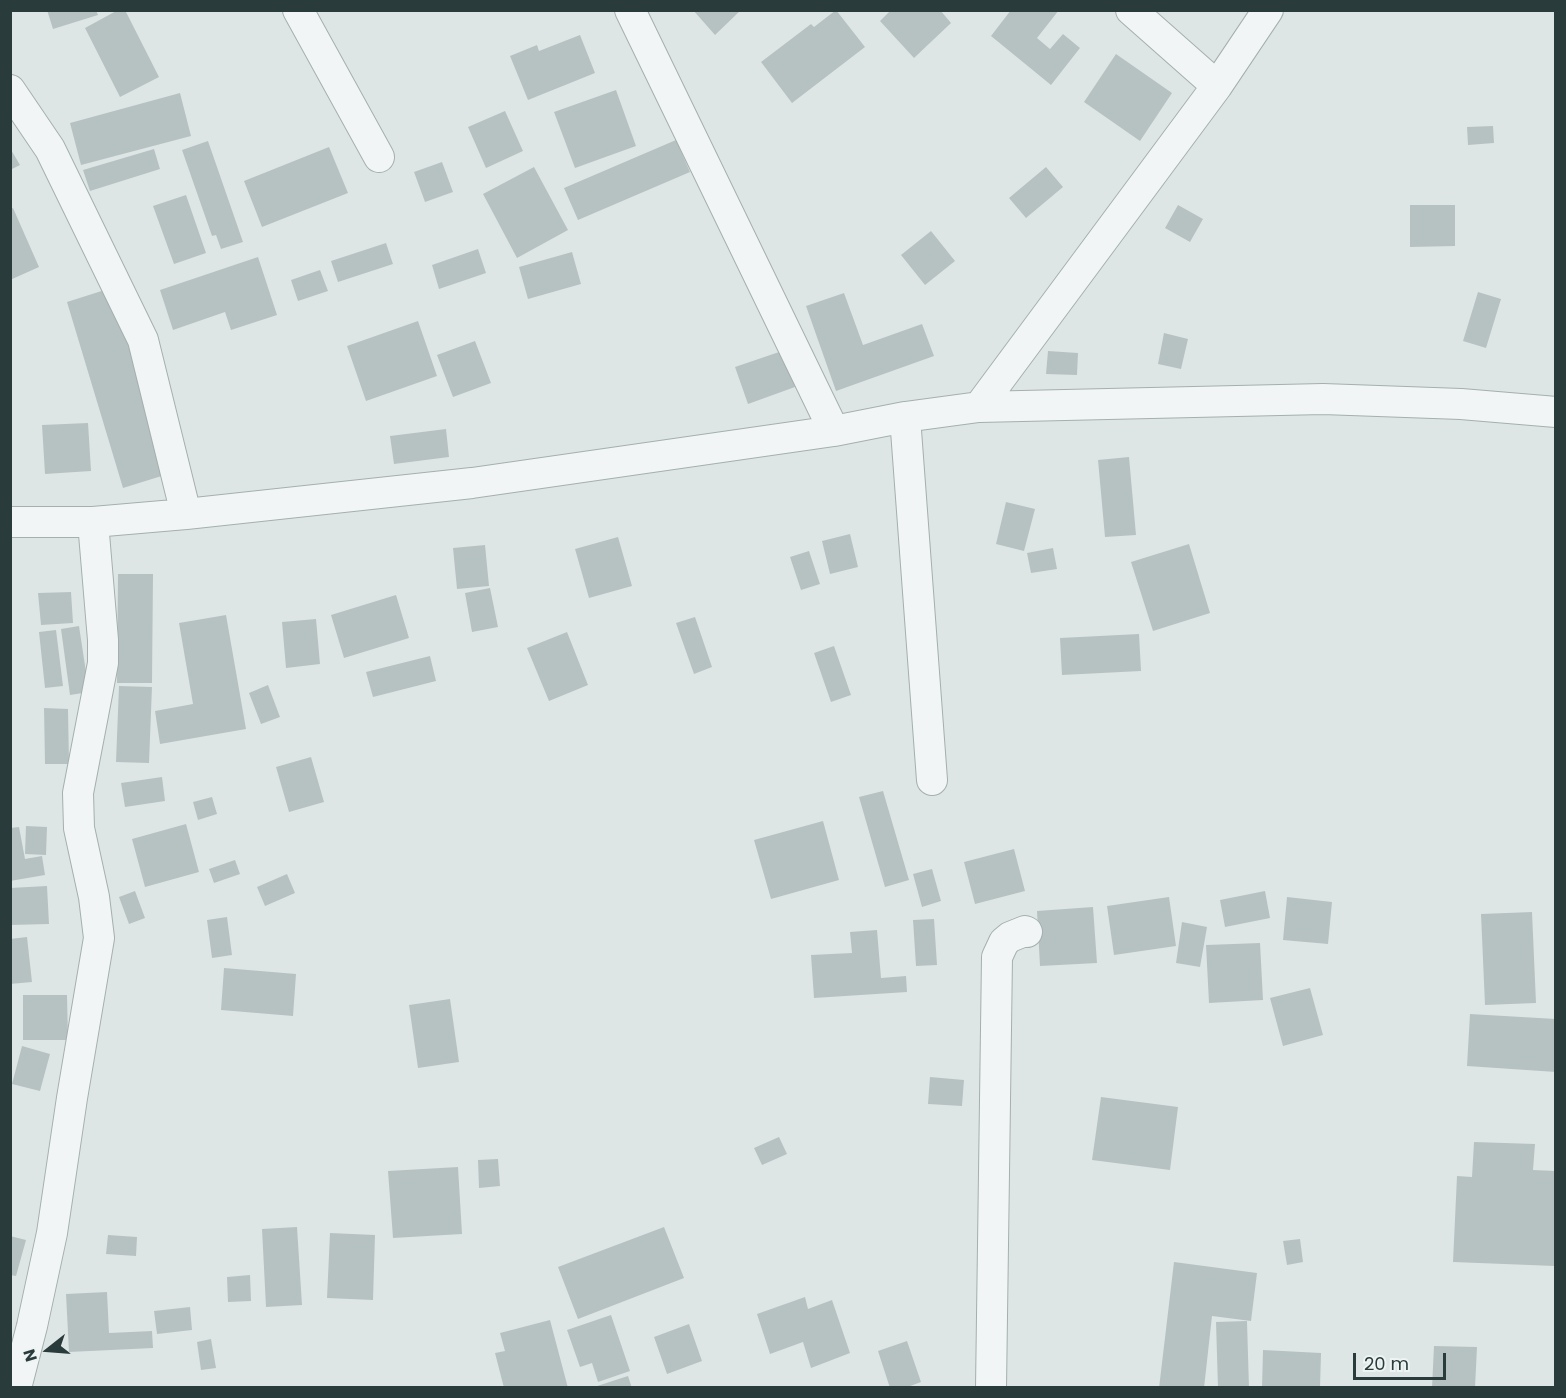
<!DOCTYPE html>
<html>
<head>
<meta charset="utf-8">
<style>
  body { margin:0 }
  #map { position:relative; width:1566px; height:1398px; overflow:hidden; background:#dee6e5; font-family:Poppins,sans-serif }
  canvas { display:block }
  .frame { position:absolute; inset:0; border:12px solid #293b3a; pointer-events:none }
  .north { position:absolute; left:18px; top:1320px; width:60px; height:60px; -webkit-text-stroke:4px #edf4f3; paint-order:stroke; rotate:253deg; font-size:16px; font-weight:700; line-height:24px; text-align:center; color:#293b3a }
  .north::after { content:''; display:block; margin:auto; width:21px; height:27px; background:#293b3a; clip-path:polygon(50% 0,100% 100%,50% 72%,0 100%) }
  .scale { position:absolute; left:1353px; top:1353px; width:93px; height:27px; box-sizing:border-box; border:3px solid #293b3a; border-top:0; padding-left:8px; font-size:18px; line-height:21px; white-space:nowrap; color:#293b3a; -webkit-text-stroke:4px #edf4f3; paint-order:stroke }
</style>
</head>
<body>
<div id="map">
<canvas width="1566" height="1398"></canvas>
<div class="frame"></div>
<div class="north">N</div>
<div class="scale">20 m</div>
</div>
<script>
const ctx = document.querySelector('canvas').getContext('2d');
ctx.lineJoin = 'round';
function fill(path, color) { ctx.fillStyle = color; ctx.fill(path, 'evenodd'); }
const shape = rows => new Path2D(rows.map(r => 'M' + r).join(''));
function stroke(path, color, width, dash) { ctx.strokeStyle = color; ctx.lineWidth = width; ctx.lineCap = dash ? 'butt' : 'round'; ctx.setLineDash(dash || []); ctx.stroke(path); }
fill(shape([
  [47,10,96,10,98,15,53,29],
  [118,10,125,10,159,77,120,97,85,28],
  [693,10,741,10,715,35],
  [836,10,865,47,792,103,761,62,811,24,814,27],
  [891,10,940,10,951,23,914,58,880,21],
  [1011,10,1059,10,1037,38,1050,49,1063,34,1080,48,1051,85,991,36],
  [580,35,595,73,528,100,510,56,537,45,539,51],
  [1116,54,1172,93,1140,141,1084,102],
  [616,90,636,146,575,168,554,112],
  [180,93,191,136,81,165,70,123],
  [505,111,523,151,486,168,468,127],
  [1493,126,1494,143,1468,145,1467,127],
  [676,140,690,172,578,220,564,188],
  [208,141,243,242,221,249,216,235,212,236,182,150],
  [329,147,348,193,262,227,244,181],
  [10,148,20,165,10,170],
  [154,149,160,169,90,191,83,170],
  [442,162,453,192,425,202,414,172],
  [534,167,568,230,517,258,483,194],
  [1046,167,1063,187,1026,218,1009,198],
  [186,195,206,253,174,264,153,206],
  [1178,205,1203,219,1190,242,1165,228],
  [1410,205,1455,205,1455,246,1410,247],
  [13,208,39,267,10,280,10,209],
  [931,231,955,261,925,285,901,255],
  [386,243,393,264,338,282,331,261],
  [478,249,486,273,439,289,432,265],
  [572,252,581,284,528,299,519,267],
  [258,257,277,315,231,330,225,312,173,330,160,290],
  [320,270,328,291,298,301,291,280],
  [111,288,168,474,123,488,67,302],
  [1478,292,1501,299,1486,348,1463,341],
  [844,293,863,345,922,324,934,356,836,391,806,306],
  [418,321,437,376,366,401,347,346],
  [1164,333,1188,339,1181,369,1158,364],
  [475,341,491,383,453,397,437,355],
  [782,351,795,387,748,404,735,367],
  [1048,351,1078,353,1077,375,1046,374],
  [88,423,91,471,45,474,42,425],
  [446,429,449,457,394,464,390,436],
  [1129,457,1136,535,1105,537,1098,460],
  [1006,502,1035,509,1024,551,996,544],
  [850,534,858,567,830,574,822,541],
  [618,537,632,586,589,598,575,549],
  [1189,544,1210,613,1153,631,1131,562],
  [485,545,489,586,457,589,453,548],
  [1053,548,1057,569,1031,573,1027,553],
  [809,551,820,584,801,590,790,557],
  [118,574,153,574,152,683,117,683],
  [490,588,498,627,472,632,465,593],
  [71,592,73,623,41,625,38,593],
  [396,595,409,638,344,658,331,615],
  [226,615,246,729,160,744,155,711,193,704,179,623],
  [695,617,712,667,694,674,676,623],
  [316,619,320,664,286,668,282,622],
  [79,626,89,692,70,695,61,629],
  [56,630,63,686,45,688,39,632],
  [567,632,588,685,549,701,527,648],
  [1139,634,1141,671,1062,675,1060,638],
  [834,646,851,695,831,702,814,653],
  [430,656,436,681,373,697,366,672],
  [268,685,280,717,261,724,249,693],
  [119,686,152,687,149,763,116,762],
  [44,708,68,709,69,764,45,764],
  [311,757,324,802,289,812,276,767],
  [162,777,165,801,125,807,121,783],
  [883,791,909,880,885,887,859,797],
  [212,797,217,814,198,820,193,802],
  [823,821,839,880,771,899,754,840],
  [186,824,199,872,145,887,132,839],
  [26,826,47,827,46,855,25,854],
  [19,827,25,859,42,856,45,875,10,881,10,828],
  [1014,849,1025,891,975,904,964,862],
  [235,860,240,874,214,883,209,869],
  [932,869,941,901,922,907,913,874],
  [287,874,295,893,265,906,257,887],
  [47,886,49,924,10,925,10,888],
  [135,891,145,918,129,924,119,897],
  [1265,891,1270,918,1225,927,1220,900],
  [1169,897,1176,946,1114,955,1107,906],
  [1287,897,1332,902,1328,944,1283,940],
  [1093,907,1097,963,1040,966,1037,911],
  [1532,912,1536,1003,1485,1005,1481,914],
  [227,917,232,955,212,958,207,920],
  [934,919,937,965,916,966,913,920],
  [1182,922,1207,927,1200,967,1176,963],
  [877,930,881,978,906,976,907,992,814,998,811,955,852,953,850,932],
  [27,937,32,982,10,984,10,939],
  [1260,943,1263,1000,1209,1003,1206,945],
  [224,968,296,974,293,1016,221,1010],
  [1310,988,1323,1035,1283,1046,1270,998],
  [23,995,67,995,68,1040,23,1040],
  [450,999,459,1062,418,1068,409,1005],
  [1470,1014,1556,1019,1556,1072,1467,1066],
  [22,1046,50,1054,40,1091,12,1084],
  [930,1077,964,1080,962,1106,928,1104],
  [1101,1097,1178,1107,1170,1170,1092,1160],
  [779,1137,787,1154,762,1165,754,1148],
  [1474,1142,1535,1144,1533,1170,1556,1171,1555,1266,1453,1262,1457,1176,1472,1177],
  [498,1159,500,1186,479,1188,478,1160],
  [458,1167,462,1234,393,1238,388,1171],
  [297,1227,302,1305,266,1307,262,1229],
  [664,1227,684,1278,578,1319,558,1267],
  [330,1233,375,1235,373,1300,327,1298],
  [108,1235,137,1237,136,1256,106,1254],
  [10,1236,26,1240,16,1276,10,1275],
  [1300,1239,1303,1262,1287,1265,1283,1241],
  [1174,1262,1257,1273,1251,1321,1212,1316,1204,1388,1159,1388],
  [250,1275,251,1301,228,1302,227,1277],
  [107,1292,109,1333,152,1331,153,1348,69,1352,66,1294],
  [805,1297,808,1309,832,1300,850,1353,811,1368,803,1342,770,1354,757,1314],
  [190,1307,192,1330,157,1334,154,1311],
  [611,1315,630,1371,598,1382,592,1363,580,1367,567,1330],
  [550,1320,568,1388,504,1388,495,1353,505,1351,500,1333],
  [1247,1321,1249,1388,1218,1388,1216,1322],
  [689,1324,702,1361,667,1374,654,1337],
  [211,1339,216,1368,201,1370,197,1342],
  [907,1341,921,1382,905,1388,890,1388,878,1351],
  [1434,1346,1477,1347,1475,1388,1432,1388],
  [1263,1350,1321,1353,1320,1388,1262,1388],
  [628,1376,632,1388,594,1388,594,1387]
]), '#b6c2c1');
const minor = shape([
  [298,10,379,157],
  [630,10,834,431],
  [1131,10,1217,86],
  [10,90,50,149,143,340,186,514],
  [979,407,1217,86,1268,10],
  [905,417,932,780],
  [10,522,93,522,186,514,472,483,834,431,905,417,979,407,1323,399,1461,404,1556,412],
  [16,1388,32,1326,52,1233,72,1098,99,938,94,897,79,828,78,793,103,663,103,640,93,522],
  [991,1388,997,957,1004,942,1010,937,1025,931,1027,932]
]);
stroke(minor, '#a4afae', 32);
stroke(minor, '#f1f5f5', 30);
</script>
</body>
</html>
